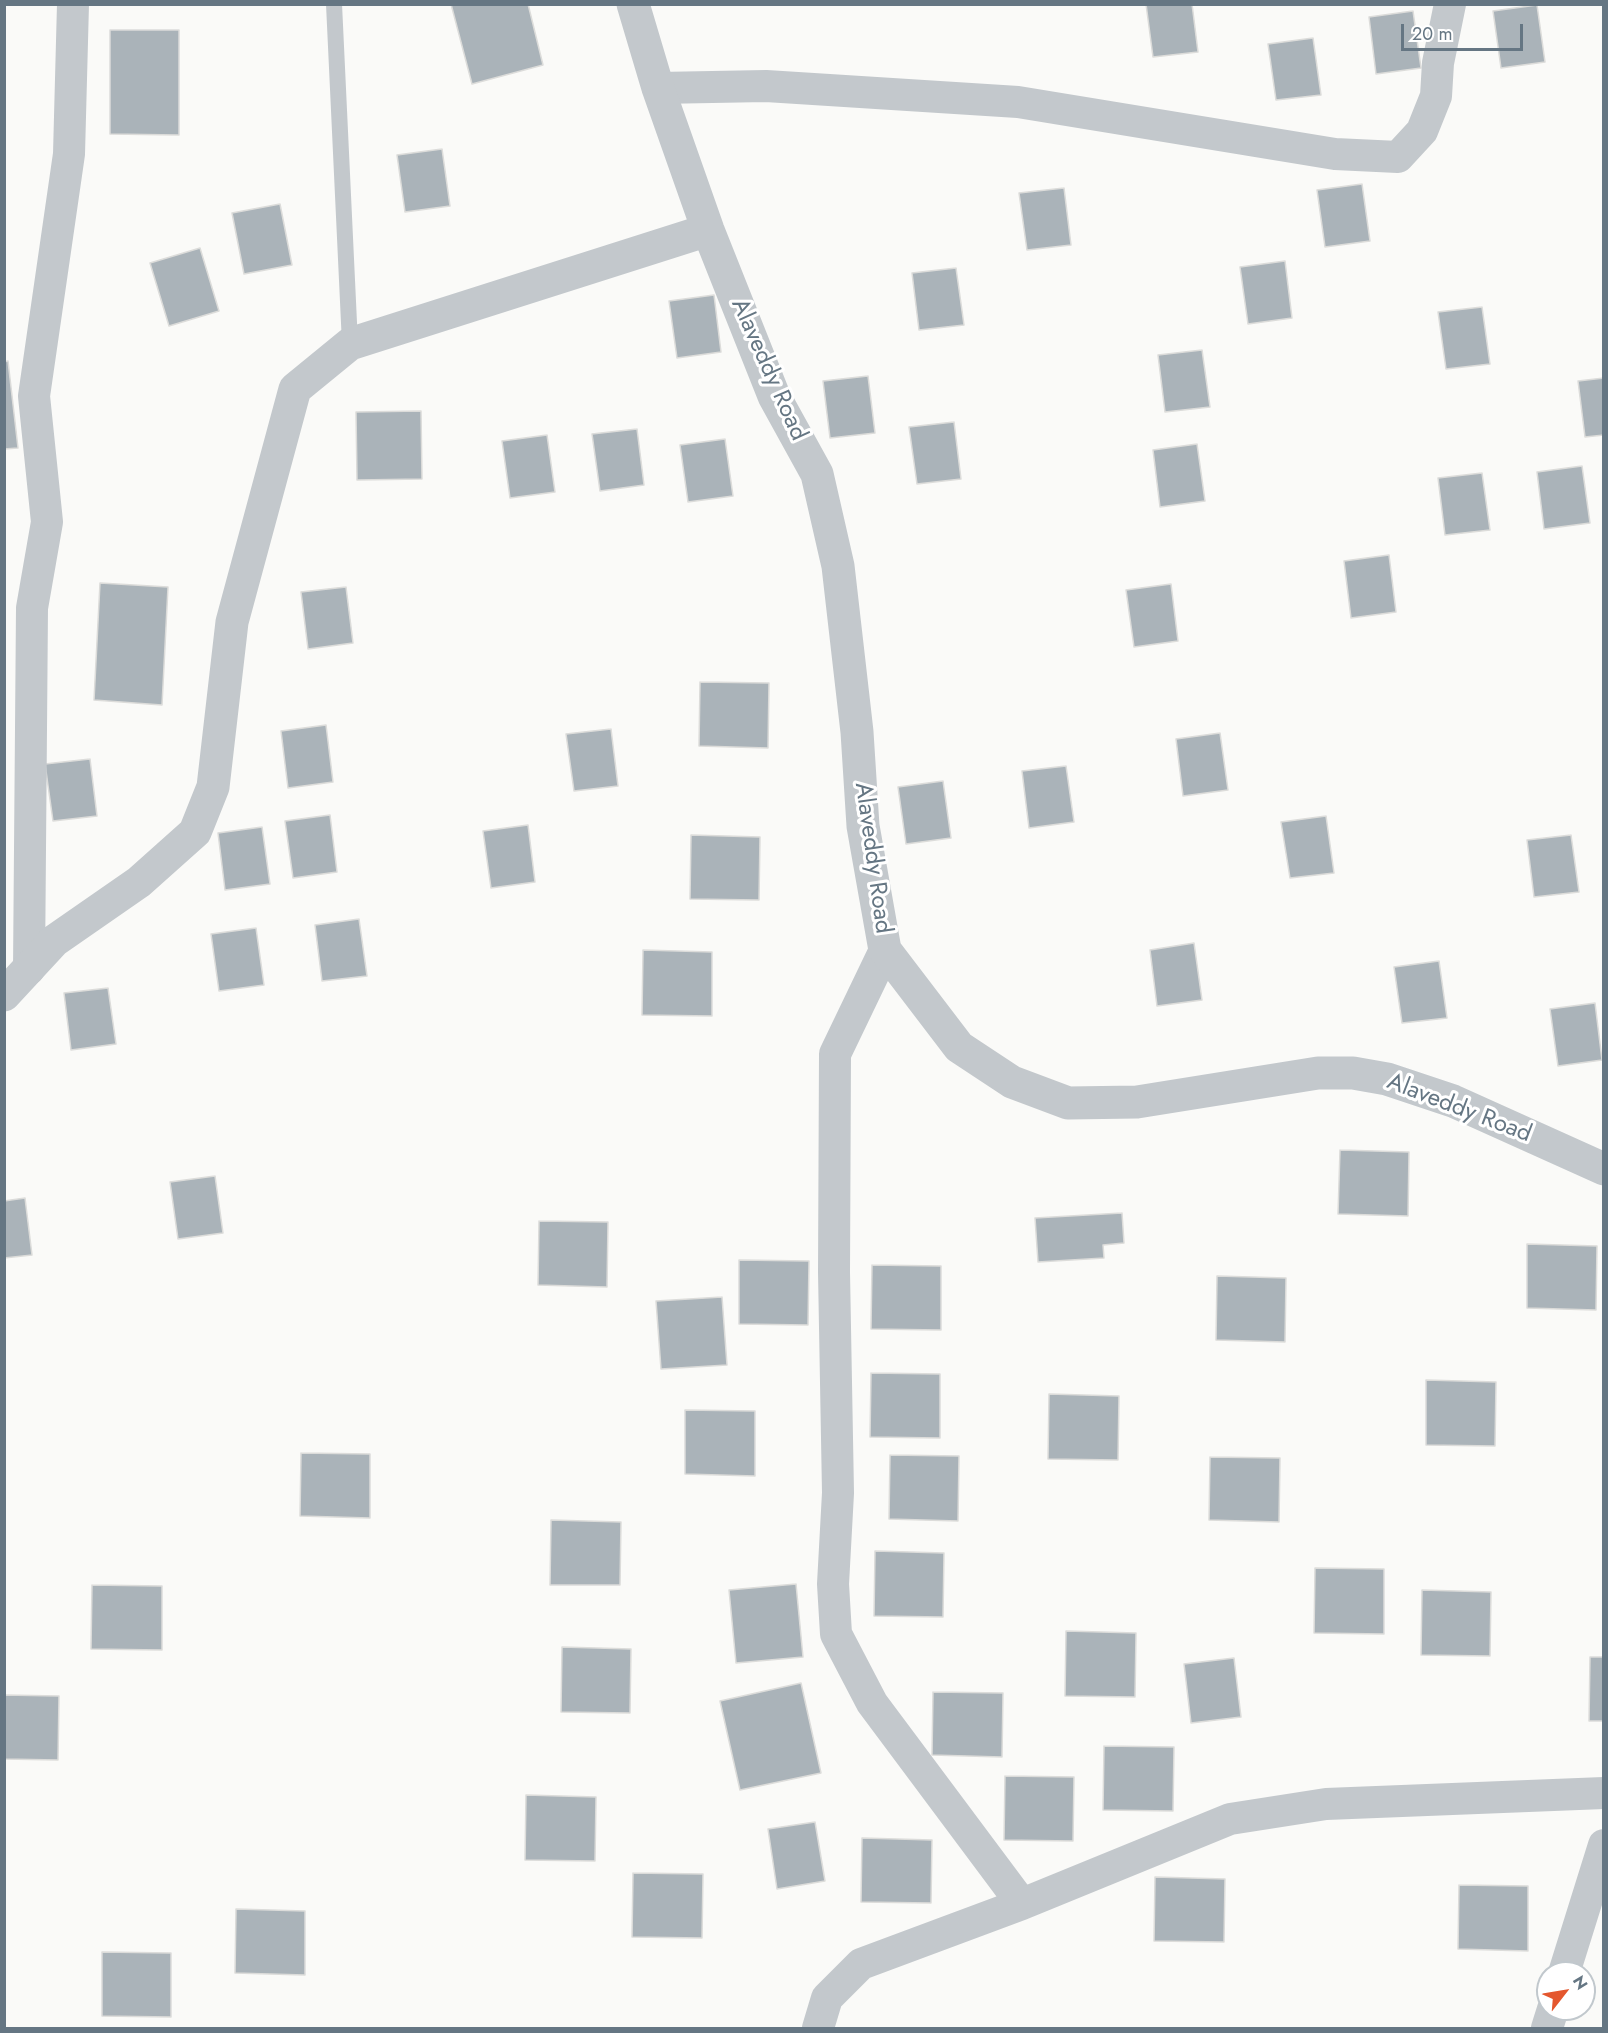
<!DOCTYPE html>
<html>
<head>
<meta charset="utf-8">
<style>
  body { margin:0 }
  #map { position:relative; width:1608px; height:2033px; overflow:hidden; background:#fafaf8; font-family:Jost,sans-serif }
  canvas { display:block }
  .frame { position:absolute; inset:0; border:6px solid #657683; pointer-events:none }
  .north { position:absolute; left:1536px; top:1961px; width:60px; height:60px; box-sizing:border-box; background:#fff; border:2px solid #c1c8cd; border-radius:50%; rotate:59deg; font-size:16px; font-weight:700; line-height:24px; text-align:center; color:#657683 }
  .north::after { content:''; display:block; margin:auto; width:21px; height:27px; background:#e4572e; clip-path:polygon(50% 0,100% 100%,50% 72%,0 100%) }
  .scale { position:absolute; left:1401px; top:24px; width:122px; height:27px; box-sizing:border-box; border:3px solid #657683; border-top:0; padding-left:8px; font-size:18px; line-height:21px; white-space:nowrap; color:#657683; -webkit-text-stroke:4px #fff; paint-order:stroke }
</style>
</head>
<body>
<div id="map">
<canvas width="1608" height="2033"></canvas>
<div class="frame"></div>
<div class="north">N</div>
<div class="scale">20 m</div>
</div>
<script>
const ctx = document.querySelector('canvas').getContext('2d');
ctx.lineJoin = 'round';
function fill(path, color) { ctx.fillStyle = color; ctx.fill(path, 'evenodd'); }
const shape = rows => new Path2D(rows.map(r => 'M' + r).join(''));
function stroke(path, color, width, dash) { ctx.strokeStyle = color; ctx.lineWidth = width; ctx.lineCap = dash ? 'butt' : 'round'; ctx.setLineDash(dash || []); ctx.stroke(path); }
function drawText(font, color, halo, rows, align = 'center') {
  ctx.font = font + ' Jost,sans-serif'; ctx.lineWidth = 6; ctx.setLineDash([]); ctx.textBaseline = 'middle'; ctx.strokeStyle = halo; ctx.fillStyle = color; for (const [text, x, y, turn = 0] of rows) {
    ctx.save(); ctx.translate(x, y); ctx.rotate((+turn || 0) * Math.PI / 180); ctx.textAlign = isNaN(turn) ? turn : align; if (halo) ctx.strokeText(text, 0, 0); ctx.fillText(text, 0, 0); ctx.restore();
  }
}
const building = shape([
  [451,4,528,4,543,65,472,84,451,4],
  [1146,4,1192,4,1198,52,1153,57,1146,4],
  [1537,5,1545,62,1501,68,1493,11,1537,5],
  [1413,11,1421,68,1376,74,1369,17,1413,11],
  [110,30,179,30,179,135,110,134,110,30],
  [1313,38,1321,95,1276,100,1268,44,1313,38],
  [442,149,450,206,405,212,397,155,442,149],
  [1362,184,1370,241,1325,247,1317,190,1362,184],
  [1064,188,1071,245,1027,250,1019,193,1064,188],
  [280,204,292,265,244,274,232,213,280,204],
  [200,248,219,311,169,326,150,263,200,248],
  [1285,261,1292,318,1248,324,1240,267,1285,261],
  [956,268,964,325,919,330,912,273,956,268],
  [714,295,721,352,677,358,669,301,714,295],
  [1482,307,1490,364,1446,369,1438,312,1482,307],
  [1202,350,1210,407,1165,412,1158,355,1202,350],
  [8,361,18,448,4,449,4,362,8,361],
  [868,376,875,433,830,438,823,381,868,376],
  [1604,378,1604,435,1585,437,1578,381,1604,378],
  [421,411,422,479,357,480,356,412,421,411],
  [954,422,961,479,917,484,909,427,954,422],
  [637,429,644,485,600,491,592,434,637,429],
  [547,435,555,492,510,498,502,441,547,435],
  [725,439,733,496,688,502,680,445,725,439],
  [1197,444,1205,501,1160,507,1153,450,1197,444],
  [1582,466,1590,523,1544,529,1537,472,1582,466],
  [1482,473,1490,530,1445,535,1438,478,1482,473],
  [1389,555,1396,612,1351,618,1344,561,1389,555],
  [100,583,168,587,162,705,94,700,100,583],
  [1171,584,1178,641,1134,647,1126,590,1171,584],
  [346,587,353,643,308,649,301,592,346,587],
  [700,682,769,683,768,748,699,746,700,682],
  [326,725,333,782,288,788,281,731,326,725],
  [611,729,618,786,574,791,566,734,611,729],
  [1220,733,1228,790,1183,796,1176,739,1220,733],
  [90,759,97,816,53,821,45,764,90,759],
  [1066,766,1074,822,1029,828,1022,771,1066,766],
  [943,781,951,838,906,844,898,787,943,781],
  [330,815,337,872,293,878,285,821,330,815],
  [1326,816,1334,873,1290,878,1281,822,1326,816],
  [528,825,535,882,491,888,483,831,528,825],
  [262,827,270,884,225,890,218,833,262,827],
  [691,835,760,837,759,900,690,899,691,835],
  [1571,835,1579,892,1534,897,1527,840,1571,835],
  [359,919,367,976,322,981,315,925,359,919],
  [256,928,264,985,219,991,211,934,256,928],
  [1194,943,1202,1000,1157,1006,1150,950,1194,943],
  [643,950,712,952,712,1016,642,1015,643,950],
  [1439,961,1447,1018,1402,1023,1394,967,1439,961],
  [108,988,116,1044,71,1050,64,993,108,988],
  [1595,1003,1602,1060,1558,1066,1550,1009,1595,1003],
  [1340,1150,1409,1152,1408,1216,1338,1214,1340,1150],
  [215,1176,223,1233,178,1239,170,1182,215,1176],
  [25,1198,32,1255,4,1258,4,1201,25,1198],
  [1122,1213,1124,1243,1103,1245,1104,1258,1038,1262,1035,1218,1122,1213],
  [539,1221,608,1222,607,1287,538,1285,539,1221],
  [1527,1244,1597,1246,1596,1310,1527,1308,1527,1244],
  [739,1260,809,1261,808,1325,739,1324,739,1260],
  [872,1265,941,1266,941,1330,871,1329,872,1265],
  [1217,1276,1286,1278,1285,1342,1216,1340,1217,1276],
  [722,1297,727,1365,661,1369,656,1301,722,1297],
  [871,1373,940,1374,940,1438,870,1437,871,1373],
  [1426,1380,1496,1382,1495,1446,1426,1445,1426,1380],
  [1049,1394,1119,1396,1118,1460,1048,1459,1049,1394],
  [685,1410,755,1411,755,1476,685,1474,685,1410],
  [301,1453,370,1454,370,1518,300,1516,301,1453],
  [890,1455,959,1456,958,1521,889,1519,890,1455],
  [1210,1457,1280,1458,1279,1522,1209,1520,1210,1457],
  [551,1520,621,1522,620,1585,550,1585,551,1520],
  [875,1551,944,1553,943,1617,874,1616,875,1551],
  [1315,1568,1384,1569,1384,1634,1314,1633,1315,1568],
  [796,1584,803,1657,736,1663,729,1590,796,1584],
  [92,1585,162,1586,162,1650,91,1649,92,1585],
  [1422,1590,1491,1592,1490,1656,1421,1655,1422,1590],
  [1066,1631,1136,1633,1135,1697,1065,1696,1066,1631],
  [562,1647,631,1649,630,1713,561,1712,562,1647],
  [1590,1657,1604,1657,1604,1721,1589,1721,1590,1657],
  [1234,1658,1241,1717,1191,1723,1184,1664,1234,1658],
  [801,1683,821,1773,740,1790,720,1701,801,1683],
  [933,1692,1003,1693,1002,1757,932,1755,933,1692],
  [4,1695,59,1696,58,1760,4,1759,4,1695],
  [1104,1746,1174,1747,1173,1811,1103,1810,1104,1746],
  [1005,1776,1074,1777,1073,1841,1004,1840,1005,1776],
  [526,1795,596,1797,595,1861,525,1860,526,1795],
  [815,1822,825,1881,777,1889,768,1829,815,1822],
  [862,1838,932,1840,931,1903,861,1902,862,1838],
  [633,1873,703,1874,702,1938,632,1937,633,1873],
  [1155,1877,1225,1879,1224,1942,1154,1941,1155,1877],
  [1459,1885,1528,1886,1528,1951,1458,1949,1459,1885],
  [236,1909,305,1911,305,1975,235,1973,236,1909],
  [102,1952,171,1953,171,2017,102,2016,102,1952]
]);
fill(building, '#aab3b9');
stroke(building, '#dcdcda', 1.5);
stroke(shape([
  [334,4,350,344]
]), '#c3c8cc', 16);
stroke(shape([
  [658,88,766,86,1018,102,1335,154,1398,157,1422,131,1436,96,1438,63,1450,4],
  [885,950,835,1054,834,1272,838,1493,833,1584,836,1634,872,1703,1022,1904],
  [29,969,32,608,47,522,34,396,69,154,73,4],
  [1564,1973,1604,1845],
  [818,2028,827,1998,861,1964,1022,1904,1230,1819,1326,1804,1604,1793],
  [1547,2028,1553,2009]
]), '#c3c8cc', 32);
stroke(shape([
  [633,4,658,88,708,230,774,396,817,474,838,566,857,732,863,826,885,950,959,1047,1012,1082,1068,1103,1137,1102,1318,1073,1353,1073,1387,1079,1453,1101,1604,1169],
  [4,995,54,941,139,882,195,832,213,787,232,622,295,389,350,344,708,230]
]), '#c3c8cc', 33);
drawText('24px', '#657683', '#fff', [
  ["Alaveddy Road",768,370,66],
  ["Alaveddy Road",872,858,82],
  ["Alaveddy Road",1459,1109,21]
]);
</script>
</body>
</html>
